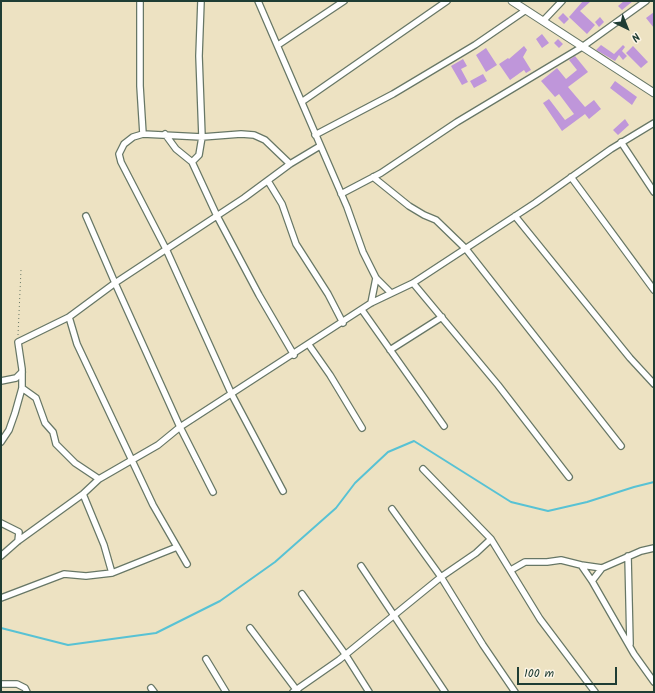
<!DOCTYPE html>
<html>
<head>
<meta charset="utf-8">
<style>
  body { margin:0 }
  #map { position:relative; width:655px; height:693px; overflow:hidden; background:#ede2c2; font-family:Kalam,sans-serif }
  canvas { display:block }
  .frame { position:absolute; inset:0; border:2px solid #1f3d34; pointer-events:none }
  .north { position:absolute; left:607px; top:8px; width:40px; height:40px; -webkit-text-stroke:3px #fcf5e5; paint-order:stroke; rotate:137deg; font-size:11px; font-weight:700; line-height:16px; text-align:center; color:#1f3d34 }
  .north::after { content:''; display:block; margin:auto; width:14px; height:18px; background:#1f3d34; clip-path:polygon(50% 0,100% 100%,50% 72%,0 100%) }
  .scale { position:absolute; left:517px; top:667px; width:100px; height:18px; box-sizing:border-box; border:2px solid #1f3d34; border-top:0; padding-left:5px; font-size:12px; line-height:14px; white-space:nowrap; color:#1f3d34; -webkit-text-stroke:3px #fcf5e5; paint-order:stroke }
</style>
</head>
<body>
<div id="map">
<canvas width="655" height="693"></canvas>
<div class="frame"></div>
<div class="north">N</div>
<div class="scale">100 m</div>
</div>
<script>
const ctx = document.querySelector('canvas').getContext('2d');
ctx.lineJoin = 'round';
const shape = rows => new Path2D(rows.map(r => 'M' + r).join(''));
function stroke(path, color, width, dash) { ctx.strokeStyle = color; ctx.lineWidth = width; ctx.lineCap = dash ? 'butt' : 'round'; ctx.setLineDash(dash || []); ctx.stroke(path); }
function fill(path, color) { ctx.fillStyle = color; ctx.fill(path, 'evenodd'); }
stroke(shape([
  [1,628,68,645,156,633,220,601,275,562,336,508,355,483,388,452,414,441,511,502,548,511,587,502,634,487,654,482]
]), '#58c2d4', 2);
fill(shape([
  [583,1,591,1,580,11,595,25,587,34,569,17],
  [624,1,633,1,622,10,618,6],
  [654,12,654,28,646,18],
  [563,13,569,19,564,24,558,18],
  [600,17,604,22,599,27,595,22],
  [542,34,549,43,542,48,536,39],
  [558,39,563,44,559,48,554,43],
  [601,45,614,54,623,45,625,47,622,51,627,56,623,60,619,55,615,61,596,50],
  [524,46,527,50,523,57,531,70,526,73,524,70,510,80,499,64,508,58,509,59],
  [633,46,648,62,641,68,626,53],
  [486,48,497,65,486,72,476,55],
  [575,56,588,72,568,87,585,107,594,100,601,109,589,119,585,114,562,131,543,103,549,99,565,120,574,114,559,94,555,97,541,81,557,68,566,79,577,70,569,60],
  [463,59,467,66,461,69,468,82,462,85,451,66],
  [483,74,487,81,474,88,470,81],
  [615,81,637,97,632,105,610,88],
  [625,119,629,125,618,135,613,130]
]), '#bf96da');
const minor = shape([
  [140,1,140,86,143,134],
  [201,1,199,56,202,137,199,155,192,162,217,216,259,295,294,355],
  [258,1,347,207,363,252,376,278,391,293],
  [543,21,562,1],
  [278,45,344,1],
  [303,101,447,1],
  [165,134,176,149,192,162],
  [315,135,393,94,475,45,526,10],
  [621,142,654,192],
  [373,177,409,206,424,215,436,220,466,249,621,446],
  [571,177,654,290],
  [268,181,282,204,296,244,328,294,343,323],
  [341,194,381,173,457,122,582,47,646,1],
  [86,216,115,283,180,427,213,492],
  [515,216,630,358,654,384],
  [413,283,498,385,569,477],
  [371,303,376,278],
  [362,310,444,426],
  [69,317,77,344,153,505,187,564],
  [309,345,330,375,362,428],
  [390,350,442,317],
  [1,381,16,378,22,372],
  [22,388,36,398,45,423,53,432,56,444,75,463,99,479],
  [1,442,9,430,15,413,22,388,22,369,18,342,69,317,115,283,244,198,290,164,320,146],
  [423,469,491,539,540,619,595,692],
  [283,491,232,395,166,249,121,162,119,154,124,144,133,137,143,134,202,137,241,134,254,135,265,140,290,164],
  [83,494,104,545,112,573],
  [392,509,441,577,483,645,515,692],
  [1,523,19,532,18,541],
  [1,556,18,541,83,494,99,479,158,445,180,427,371,303,413,283,535,203,611,149,654,123],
  [628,556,630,644],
  [581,565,602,568],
  [361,566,445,692],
  [511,570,525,562,547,562,561,560,581,565,592,581,634,654,654,682],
  [592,581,602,568,641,551,654,548],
  [302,594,345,654,369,692],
  [1,598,64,574,86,576,112,573,177,547],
  [250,628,298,692],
  [206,659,226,692],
  [1,684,17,684,25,688,27,692],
  [151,688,154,692],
  [293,692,339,660,441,577,476,553,491,539]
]);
const tertiary = shape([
  [512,1,654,93]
]);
stroke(minor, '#677766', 8);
stroke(tertiary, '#677766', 9);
stroke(shape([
  [18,335,21,270]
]), '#677766', 1, [1, 3]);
stroke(minor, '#fff', 5.5);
stroke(tertiary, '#fff', 7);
</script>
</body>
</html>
